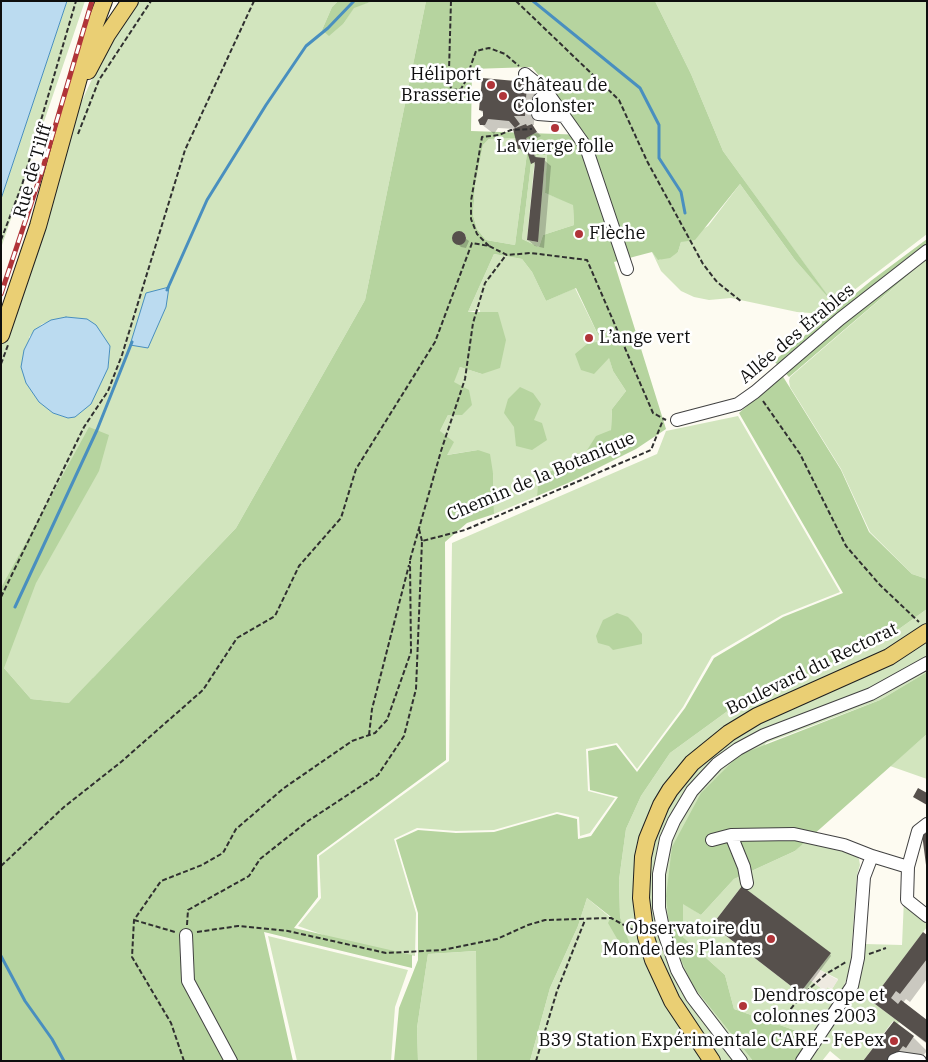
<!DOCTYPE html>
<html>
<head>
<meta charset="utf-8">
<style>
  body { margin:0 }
  #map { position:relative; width:928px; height:1062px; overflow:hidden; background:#fdfbf1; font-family:"IBM Plex Serif",serif }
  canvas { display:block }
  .frame { position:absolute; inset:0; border:2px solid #0e0e0e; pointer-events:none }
</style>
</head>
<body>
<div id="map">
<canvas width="928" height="1062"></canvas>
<div class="frame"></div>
</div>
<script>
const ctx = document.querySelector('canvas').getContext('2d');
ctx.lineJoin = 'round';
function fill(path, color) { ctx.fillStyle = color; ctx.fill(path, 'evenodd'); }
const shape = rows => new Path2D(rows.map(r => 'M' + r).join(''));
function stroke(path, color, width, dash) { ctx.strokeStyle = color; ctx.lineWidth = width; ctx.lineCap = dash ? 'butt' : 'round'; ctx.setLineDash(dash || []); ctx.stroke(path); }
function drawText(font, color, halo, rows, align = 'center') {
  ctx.font = font + ' "IBM Plex Serif",serif'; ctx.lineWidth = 5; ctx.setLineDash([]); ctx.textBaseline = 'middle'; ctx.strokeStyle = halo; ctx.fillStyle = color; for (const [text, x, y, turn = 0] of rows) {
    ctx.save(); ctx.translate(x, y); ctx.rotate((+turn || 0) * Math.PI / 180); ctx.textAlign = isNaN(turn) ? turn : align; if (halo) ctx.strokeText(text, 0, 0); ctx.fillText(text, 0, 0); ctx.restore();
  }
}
fill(shape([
  [67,1,85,1,1,248,1,199],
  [137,1,338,1,332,7,322,30,344,23,354,7,373,1,426,1,365,300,236,528,93,678,94,711,68,703,31,699,4,668,1,673,1,347,34,258,79,107,112,36],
  [66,317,110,346,108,368,68,418,53,413,29,337,42,324],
  [655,1,927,1,927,234,823,314,797,312,731,298,709,300,694,297,681,291,661,271,652,252,659,260,678,252,681,242,708,226,740,184,795,260,830,299,723,151,691,74],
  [529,138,515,245,486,240,477,229,473,215,475,186,483,145,489,139],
  [532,155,547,155,545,193,573,204,574,225,543,235,539,247,522,239],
  [535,157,545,159,537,242,527,240],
  [494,254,522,259,532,272,546,301,575,288,609,357,613,371,626,391,612,409,611,430,584,455,580,470,538,478,537,496,494,514,493,473,478,450,446,455,440,431,448,415,453,382,460,367,482,374,480,310,468,312],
  [927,259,927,579,912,574,870,532,841,469,790,387,789,381,790,377],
  [738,416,840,592,782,615,712,656,683,707,637,769,617,743,586,749,588,791,615,798,590,833,580,836,579,817,557,812,494,830,456,831,417,828,394,839,416,913,415,956,349,944,298,926,321,898,319,856,449,761,452,543,657,454,666,431],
  [927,609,927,672,880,700,766,743,666,896,692,985,753,1061,530,1061,550,988,578,926,587,898,611,918,627,956,632,953,620,917,619,880,626,829,641,796,670,753,729,710,885,639],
  [927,734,927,779,890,766],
  [807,840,854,854,859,859,860,865,857,875,850,970,840,996,811,1036,734,1009,725,975,683,937,683,903,701,915,734,879,795,851],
  [742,886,830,953,818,969,838,979,832,989,827,987,825,991,810,980,800,993,712,925],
  [904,899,927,919,927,927,871,1001,899,1022,898,1024,893,1021,863,1061,842,1061,830,1051,822,1061,806,1061,846,1008,853,994,862,972,865,944,902,945],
  [268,936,408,970,395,1007,391,1061,297,1061],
  [477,951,477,1061,418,1061,417,1028,428,954]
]), '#d2e5be');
fill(shape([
  [338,1,373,1,354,8,344,23,329,36,322,30,332,7],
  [426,1,655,1,691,74,723,151,834,304,795,260,740,184,695,240,681,242,678,252,670,258,658,260,652,252,614,262,666,429,636,449,568,483,537,496,538,478,565,464,580,469,584,455,596,436,611,430,612,409,626,391,613,371,609,358,594,374,581,370,575,354,587,344,601,341,576,288,546,301,532,272,522,259,494,254,468,312,498,312,506,340,500,368,482,374,460,367,454,382,469,390,472,405,462,415,448,415,440,431,454,442,447,455,478,450,490,454,493,473,494,514,467,523,445,542,446,760,317,855,318,897,294,928,412,955,412,968,264,932,293,1061,1,1061,1,588,89,427,109,435,99,471,36,583,4,668,31,699,69,703,236,528,365,300],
  [532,67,586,135,471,131,472,69],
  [529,138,515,245,486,240,477,229,473,215,475,186,483,145,489,139],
  [532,155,547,155,545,193,573,205,574,225,543,235,539,247,522,239],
  [457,232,463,232,466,236,465,241,462,244,455,243,453,239],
  [927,239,927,259,789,377,774,361,872,280],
  [782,375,841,470,869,532,912,574,927,579,927,609,885,639,729,710,670,753,641,796,626,829,619,880,620,917,633,953,627,956,608,923,611,917,587,898,578,926,550,988,530,1061,477,1061,476,951,428,954,417,1028,418,1061,394,1061,399,1008,418,960,418,913,396,840,418,830,456,833,494,832,557,814,577,819,578,839,591,836,618,797,590,790,588,751,616,745,637,772,685,708,714,658,783,617,843,593,739,413],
  [520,387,533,393,541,404,534,420,542,423,547,440,532,450,516,446,514,427,504,413,508,399],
  [617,613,628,617,633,622,642,634,642,644,613,650,609,646,598,643,596,636,603,620],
  [927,672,927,734,795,851,734,879,701,915,683,904,683,937,725,975,734,1009,811,1036,794,1061,753,1061,692,985,670,934,666,896,672,847,701,793,739,755,880,700]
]), '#b6d49f');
fill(shape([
  [818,969,838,980,832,989,828,987,825,991,810,980]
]), '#eeeae0');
const water = shape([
  [1,1,67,1,1,199,1,1],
  [169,287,166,307,148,348,130,345,146,293,169,287],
  [66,317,87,319,96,325,110,346,108,368,91,404,75,417,68,418,53,413,39,402,26,383,21,367,24,350,34,330,51,320,66,317]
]);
fill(water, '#bbdbf0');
stroke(water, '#498fbf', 1);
fill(shape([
  [526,83,535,92,534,125,531,125,541,136,530,142,537,159,544,160,551,166,544,248,535,246,528,240,536,167,528,152,523,153,519,148,515,129,498,128,494,134,481,124,484,114,480,110],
  [458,233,469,241,466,248,461,247,456,242,455,235],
  [715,926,830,954,831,956,803,994],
  [927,936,927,979,910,1002,906,999,903,1003,927,1021,927,1044,873,1001],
  [894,1022,913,1037,927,1051,918,1061,865,1061]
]), '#0003');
stroke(shape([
  [533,1,640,88,659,125,659,158,681,192,685,213],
  [167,290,207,200,266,105,306,46,328,28,354,1],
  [15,607,97,430,132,342],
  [1,956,25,1001,52,1039,64,1061]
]), '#498fbf', 3);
fill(shape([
  [482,78,527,82,525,116,514,116,520,124,515,128,509,121,488,119,485,125,480,125,478,120,483,116,483,111,479,110],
  [526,124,527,126,532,124,537,132,526,138,535,157,545,158,538,242,527,240,535,162,531,164,526,148,518,149,513,129],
  '452 238a7 7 0 1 1 14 0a7 7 0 1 1-14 0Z',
  [918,788,927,793,927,805,913,797],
  [922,834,927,834,927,864,926,865],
  [742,886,831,953,800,993,712,925],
  [923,932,927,935,927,959,900,994,896,991,891,998,898,1004,901,1000,927,1020,927,1043,871,1001],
  [894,1021,914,1036,906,1048,903,1046,893,1059,895,1061,863,1061]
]), '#56504c');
const minor = shape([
  [525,74,547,92,586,147,627,269],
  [547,92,539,100,538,114,564,116],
  [677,420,738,404,755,392,840,319,927,251],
  [731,835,744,867,747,883],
  [712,840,731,835,794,834,844,845,872,856],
  [908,867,907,900,927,916],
  [186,935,188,981,231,1061],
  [894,1060,899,1058,920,1061],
  [741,1061,692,997,677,970,664,933,659,908,659,874,666,839,674,821,692,791,703,779,717,764,738,749,764,735,871,694,927,663],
  [802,1061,852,986,858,958,864,877,872,856,908,867,918,831,927,824]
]);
const major = shape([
  [88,71,107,35,130,1],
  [1,335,38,226,90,38,104,1],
  [712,1061,672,1001,653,960,646,937,641,898,643,857,647,839,661,805,670,790,692,763,729,733,757,716,889,657,927,632]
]);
stroke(minor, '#414141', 14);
stroke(major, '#1f1f1f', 18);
stroke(shape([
  [451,1,449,70,451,90,461,89,465,82,476,51,489,48,505,54,519,66],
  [516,1,619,100,647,161,703,264,717,282,742,302],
  [78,134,99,80,151,1],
  [1,240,22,185,76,1],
  [489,246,477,234,471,219,471,201,482,137,499,135,511,130,532,129],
  [1,364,8,345],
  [763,401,800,454,846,546,880,585,919,622],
  [419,529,422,541],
  [410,560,441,451,465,379,473,323,485,283,506,255],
  [1,597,84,427,108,391,122,355,185,150,254,1],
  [369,735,372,709,409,565],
  [1,866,64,807,121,762,203,690,237,638,275,616,299,566,341,518,356,469,435,342,472,243,489,246,507,255,531,253,587,260,653,413,666,420],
  [134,920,175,932],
  [187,925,188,910,249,876,260,859,308,821,378,775,404,736,416,689,422,541,465,530,651,450,663,420],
  [197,932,238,926,288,931,386,953,442,950,497,939,528,925,545,920,611,918,633,930],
  [869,954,886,948],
  [786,1015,801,996,826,974,846,962],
  [184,1061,171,1023,132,957,134,920,161,881,202,865,223,853,236,829,284,788,352,741,375,733,387,720,411,652,410,561],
  [536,1061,557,991,585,920]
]), '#303030', 2, [5, 2.5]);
stroke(minor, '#fff', 12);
stroke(major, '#eacf74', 16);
const rail = shape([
  [1,294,42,171,92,1]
]);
stroke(rail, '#b03439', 5);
stroke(rail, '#fff', 3, [9]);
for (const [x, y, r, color] of [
  [491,85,5,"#b03439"],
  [503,96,5,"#b03439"],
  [555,128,5,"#b03439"],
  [579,234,5,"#b03439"],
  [589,338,5,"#b03439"],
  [771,939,5,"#b03439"],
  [743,1006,5,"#b03439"],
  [894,1041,5,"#b03439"]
]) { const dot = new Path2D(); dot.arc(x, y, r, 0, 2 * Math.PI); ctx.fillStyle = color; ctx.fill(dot); stroke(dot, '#fff', 2); }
drawText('18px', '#0e0e0e', '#fff', [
  ["Héliport",481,75,"right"],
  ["Brasserie",481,96,"right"],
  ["Château de",513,86],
  ["Colonster",513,107],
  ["La vierge folle",555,147,"center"],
  ["Flèche",589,234],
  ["L’ange vert",599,338],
  ["Observatoire du",761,929,"right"],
  ["Monde des Plantes",761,950,"right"],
  ["Dendroscope et",753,996],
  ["colonnes 2003",753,1017],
  ["B39 Station Expérimentale CARE - FePex",884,1041,"right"]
], 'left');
drawText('18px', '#0e0e0e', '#fff', [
  ["Rue de Tilff",33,171,-74],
  ["Allée des Érables",797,334,-40],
  ["Chemin de la Botanique",541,477,-23],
  ["Boulevard du Rectorat",812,669,-26]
]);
</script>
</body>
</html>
